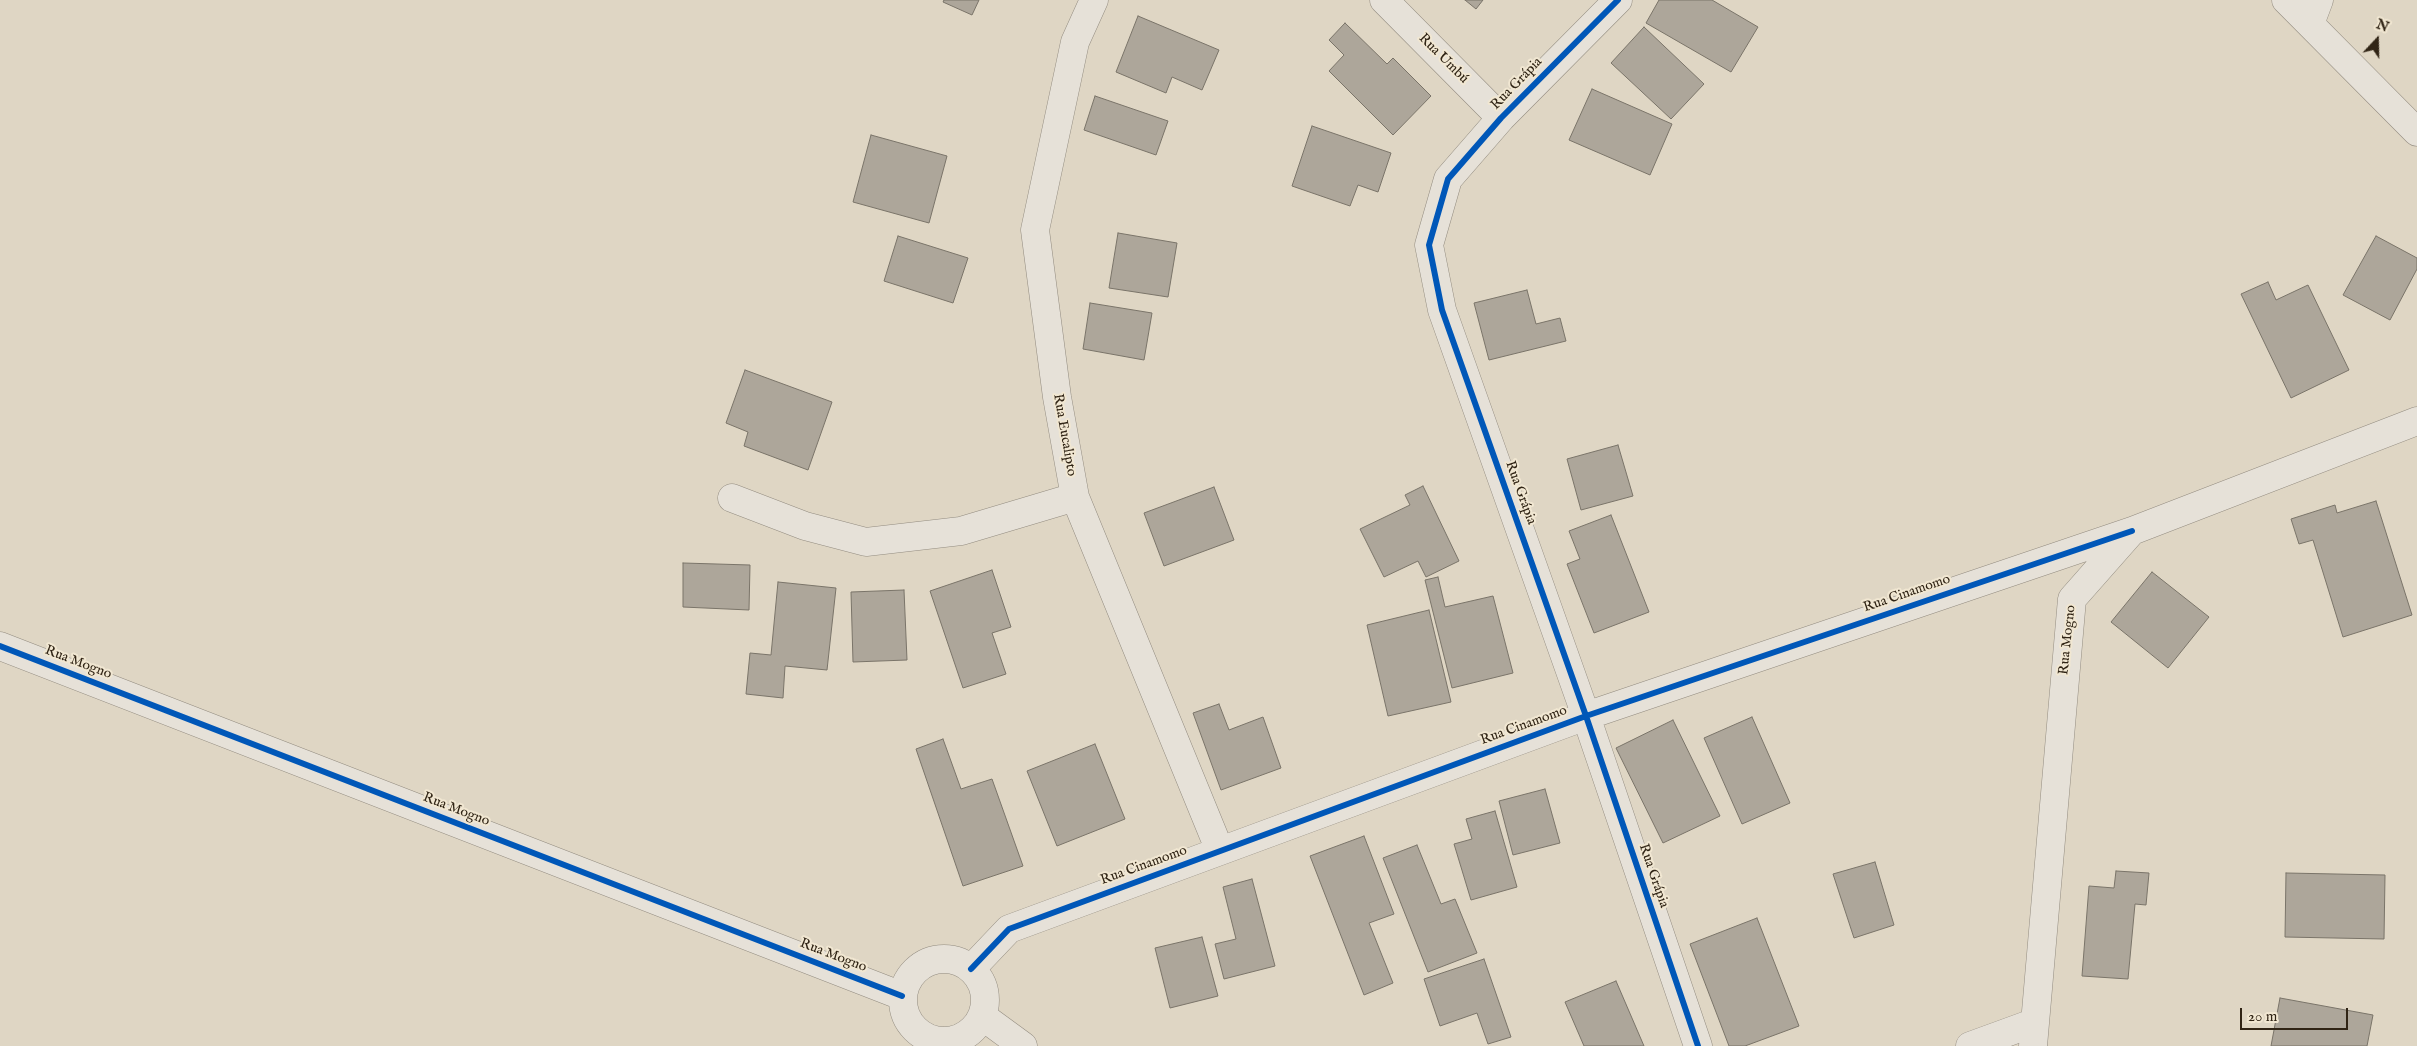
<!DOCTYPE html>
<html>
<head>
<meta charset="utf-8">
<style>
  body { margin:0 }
  #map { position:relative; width:2417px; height:1046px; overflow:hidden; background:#dfd6c4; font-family:"IM FELL English",serif }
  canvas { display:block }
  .north { position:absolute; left:2352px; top:15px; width:50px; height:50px; -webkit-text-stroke:4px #f1e7d2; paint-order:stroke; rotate:21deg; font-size:14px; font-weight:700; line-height:20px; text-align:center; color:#302415 }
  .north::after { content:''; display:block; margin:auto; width:18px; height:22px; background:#302415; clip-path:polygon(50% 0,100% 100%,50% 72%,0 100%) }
  .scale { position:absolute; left:2240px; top:1008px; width:108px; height:22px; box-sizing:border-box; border:2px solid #302415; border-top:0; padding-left:6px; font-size:15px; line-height:18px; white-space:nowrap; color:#302415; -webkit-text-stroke:4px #f1e7d2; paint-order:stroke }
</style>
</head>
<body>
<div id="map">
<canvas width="2417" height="1046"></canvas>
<div class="north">N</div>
<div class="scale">20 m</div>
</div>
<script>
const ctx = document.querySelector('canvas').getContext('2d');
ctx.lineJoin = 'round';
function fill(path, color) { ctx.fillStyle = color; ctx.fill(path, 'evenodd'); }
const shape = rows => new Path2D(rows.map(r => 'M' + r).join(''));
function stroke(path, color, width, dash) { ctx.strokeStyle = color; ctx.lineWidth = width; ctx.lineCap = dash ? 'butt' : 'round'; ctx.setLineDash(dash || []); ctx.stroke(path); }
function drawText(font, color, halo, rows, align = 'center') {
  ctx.font = font + ' "IM FELL English",serif'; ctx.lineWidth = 4; ctx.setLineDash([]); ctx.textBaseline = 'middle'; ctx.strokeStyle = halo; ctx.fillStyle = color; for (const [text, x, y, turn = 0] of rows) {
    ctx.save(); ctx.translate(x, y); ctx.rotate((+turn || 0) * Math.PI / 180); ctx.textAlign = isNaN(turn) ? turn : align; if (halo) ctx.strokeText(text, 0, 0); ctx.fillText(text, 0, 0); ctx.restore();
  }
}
const building = shape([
  [944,0,979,0,972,15,943,2,944,0],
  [1465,0,1483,0,1476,9,1465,0],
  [1659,0,1712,0,1758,27,1731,72,1646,23,1659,0],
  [1138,16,1219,50,1202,90,1172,77,1166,93,1116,72,1138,16],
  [1345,23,1387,64,1393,58,1431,96,1393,135,1329,71,1344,55,1329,40,1345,23],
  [1644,27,1704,84,1671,119,1611,63,1644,27],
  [1592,89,1672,124,1650,175,1569,140,1592,89],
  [1095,96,1168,121,1156,155,1084,130,1095,96],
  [1312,126,1391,153,1378,192,1358,185,1350,206,1292,186,1312,126],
  [871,135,947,156,929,223,853,202,871,135],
  [1118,233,1177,243,1168,297,1109,288,1118,233],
  [898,236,968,258,953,303,884,281,898,236],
  [2376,236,2417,258,2417,269,2390,320,2343,295,2376,236],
  [2268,282,2276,300,2308,285,2349,370,2291,398,2241,294,2268,282],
  [1527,290,1536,324,1560,318,1566,341,1489,360,1474,303,1527,290],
  [1090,303,1152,313,1144,360,1083,349,1090,303],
  [745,370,832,402,808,470,744,446,748,432,726,423,745,370],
  [1618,445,1633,496,1581,510,1567,459,1618,445],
  [1423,486,1459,561,1426,577,1418,561,1384,577,1360,529,1410,505,1405,495,1423,486],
  [1214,487,1234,540,1164,566,1144,513,1214,487],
  [2376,501,2412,615,2343,637,2313,540,2299,544,2291,519,2335,505,2337,513,2376,501],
  [1611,515,1649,612,1594,633,1567,564,1580,559,1569,531,1611,515],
  [683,563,750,565,749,610,683,607,683,563],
  [992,570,1011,627,992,633,1006,674,963,688,930,591,992,570],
  [2152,572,2209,617,2168,668,2111,622,2152,572],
  [1438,577,1445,607,1493,596,1513,673,1452,688,1425,580,1438,577],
  [778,582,836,588,827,670,785,666,783,698,746,694,750,653,771,655,778,582],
  [904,590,907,660,853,662,851,592,904,590],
  [1429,610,1451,702,1388,716,1367,625,1429,610],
  [1219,704,1229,730,1263,717,1281,768,1221,790,1193,713,1219,704],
  [1752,717,1790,803,1742,824,1704,738,1752,717],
  [1673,720,1720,816,1663,843,1616,748,1673,720],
  [943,739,961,789,992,779,1023,866,963,886,916,749,943,739],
  [1095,744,1125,819,1057,846,1027,771,1095,744],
  [1545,789,1560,843,1513,855,1499,801,1545,789],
  [1495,811,1517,887,1471,900,1454,844,1472,839,1466,819,1495,811],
  [1364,836,1394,914,1369,923,1393,983,1364,995,1310,856,1364,836],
  [1417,845,1441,904,1455,899,1477,953,1428,972,1383,858,1417,845],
  [1875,862,1894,925,1854,938,1833,874,1875,862],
  [2116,871,2149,873,2146,905,2135,904,2128,979,2082,976,2089,886,2114,888,2116,871],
  [2286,873,2385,875,2384,939,2285,937,2286,873],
  [1252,879,1275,966,1224,979,1215,944,1236,939,1223,887,1252,879],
  [1757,918,1799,1026,1745,1046,1729,1046,1690,944,1757,918],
  [1202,937,1218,996,1170,1008,1155,948,1202,937],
  [1484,959,1511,1037,1488,1044,1477,1013,1440,1026,1424,979,1484,959],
  [1616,981,1644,1046,1584,1046,1565,1002,1616,981],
  [2280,998,2373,1015,2367,1046,2271,1046,2280,998]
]);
fill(building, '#ada69a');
stroke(building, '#7a7469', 1);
const minor = shape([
  [1094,0,1075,42,1035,230,1057,397,1075,497,1220,851],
  [1384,0,1501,118],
  [1618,0,1501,118,1448,179,1429,245,1442,310,1586,716,1698,1046],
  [2286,0,2417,132],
  [2310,24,2319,0],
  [732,498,805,526,866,542,961,531,1075,497],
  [0,646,902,996],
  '903 1000a41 41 0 1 1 82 0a41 41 0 1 1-82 0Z',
  [971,969,1009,929,1586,716,2132,531],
  [982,1016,1023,1046],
  [1970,1046,2033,1023],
  [2033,1046,2072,599,2132,531,2417,421]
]);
stroke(minor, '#938c80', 29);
stroke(minor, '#e6e1d8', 28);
stroke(shape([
  [1618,0,1501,118,1448,179,1429,245,1442,310,1586,716,1698,1046],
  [0,646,902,996],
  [971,969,1009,929,1586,716,2132,531]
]), '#0057b8', 6);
drawText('14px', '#302415', '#f1e7d2', [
  ["Rua Umbú",1443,59,45],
  ["Rua Grápia",1517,84,-46],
  ["Rua Eucalipto",1064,435,80],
  ["Rua Grápia",1520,493,70],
  ["Rua Cinamomo",1907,594,-19],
  ["Rua Mogno",2068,640,-84],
  ["Rua Mogno",78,663,21],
  ["Rua Cinamomo",1524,726,-20],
  ["Rua Mogno",456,810,21],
  ["Rua Cinamomo",1144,866,-20],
  ["Rua Grápia",1653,876,71],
  ["Rua Mogno",833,956,21]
]);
</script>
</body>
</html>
